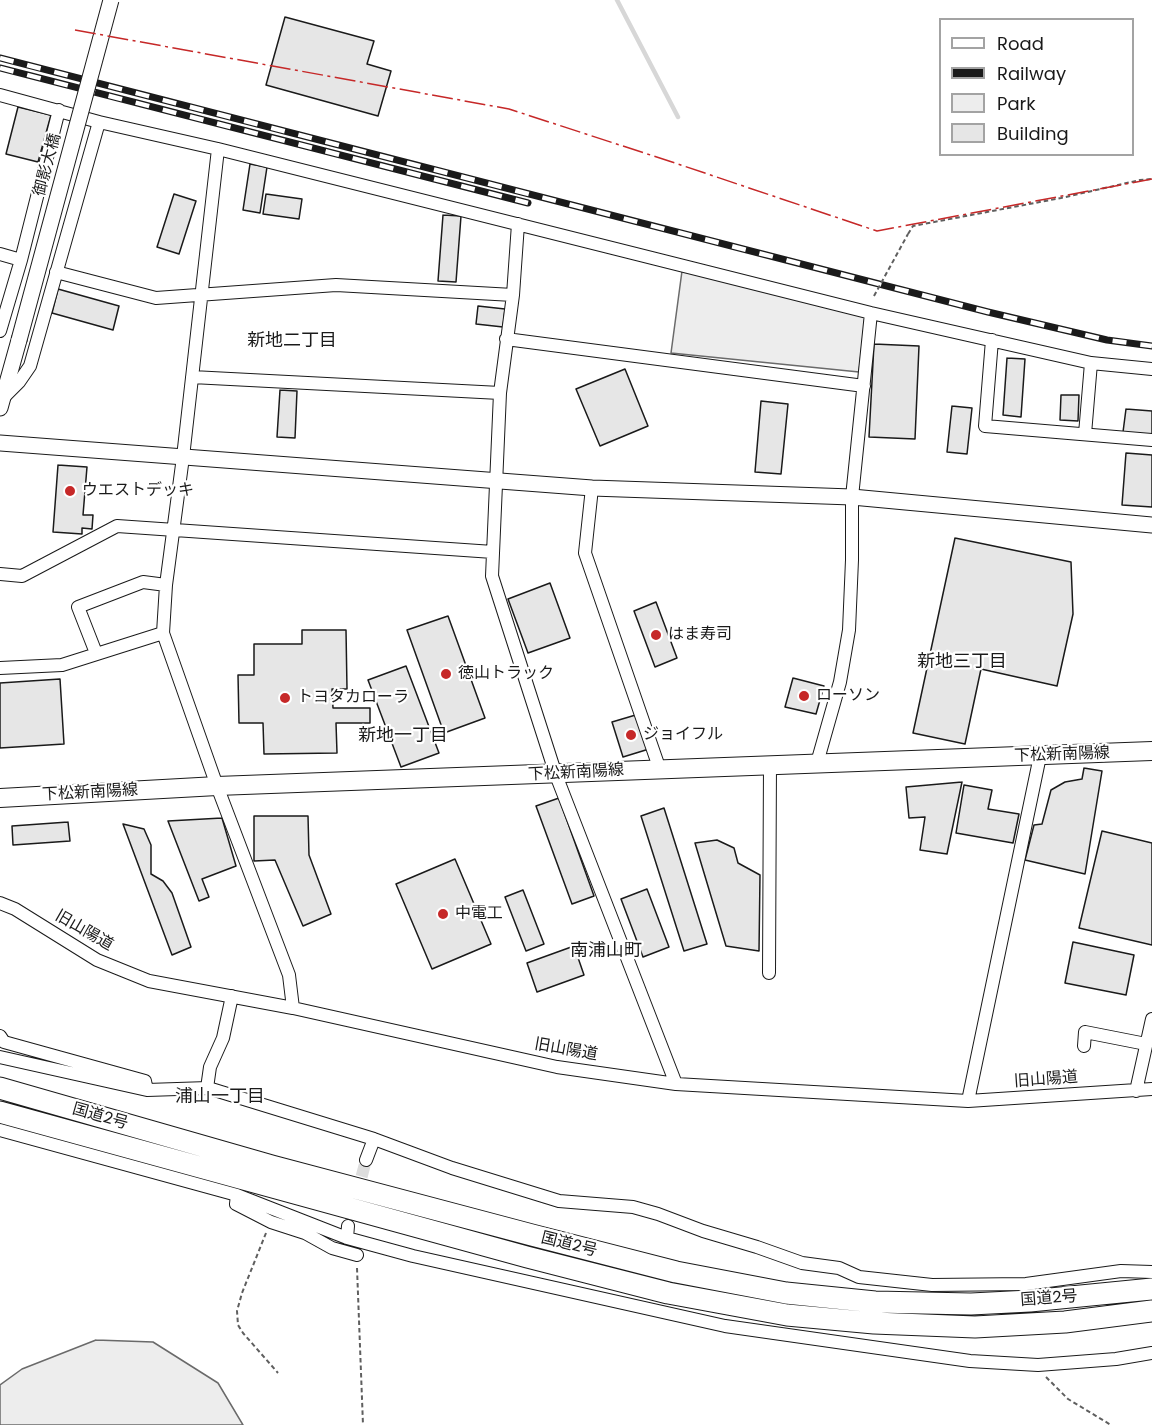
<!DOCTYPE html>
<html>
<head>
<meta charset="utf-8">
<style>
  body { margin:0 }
  #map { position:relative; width:1152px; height:1425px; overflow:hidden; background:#fff; font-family:Poppins,sans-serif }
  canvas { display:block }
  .legend { position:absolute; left:939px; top:18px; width:195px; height:138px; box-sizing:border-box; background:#fff; border:2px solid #a3a3a3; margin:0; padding:8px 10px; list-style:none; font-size:18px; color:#1a1a1a }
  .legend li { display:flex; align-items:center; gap:12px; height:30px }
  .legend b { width:30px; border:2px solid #a3a3a3 }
</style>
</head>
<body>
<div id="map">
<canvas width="1152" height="1425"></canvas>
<ul class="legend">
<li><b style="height:8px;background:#fff"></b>Road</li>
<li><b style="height:8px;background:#1a1a1a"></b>Railway</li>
<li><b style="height:16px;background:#ededed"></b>Park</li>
<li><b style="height:16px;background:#e6e6e6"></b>Building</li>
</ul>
</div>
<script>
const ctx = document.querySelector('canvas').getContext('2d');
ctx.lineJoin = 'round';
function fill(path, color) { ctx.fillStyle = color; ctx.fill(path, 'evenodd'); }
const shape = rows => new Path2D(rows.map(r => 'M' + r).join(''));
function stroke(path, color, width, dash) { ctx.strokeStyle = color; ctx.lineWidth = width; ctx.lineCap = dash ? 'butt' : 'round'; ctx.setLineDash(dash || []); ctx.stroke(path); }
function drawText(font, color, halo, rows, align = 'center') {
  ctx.font = font + ' Poppins,"Noto Sans JP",sans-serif'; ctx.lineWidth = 4.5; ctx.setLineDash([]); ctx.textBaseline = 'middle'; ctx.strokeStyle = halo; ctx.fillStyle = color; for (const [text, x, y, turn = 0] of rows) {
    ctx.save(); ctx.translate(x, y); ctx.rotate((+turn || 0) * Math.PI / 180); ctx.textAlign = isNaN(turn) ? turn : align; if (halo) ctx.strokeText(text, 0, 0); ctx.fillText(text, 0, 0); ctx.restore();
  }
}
const green = shape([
  [682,271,865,317,859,372,671,353,682,271],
  [96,1340,153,1342,218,1383,243,1425,0,1425,0,1385,22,1369,96,1340]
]);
fill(green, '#ededed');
stroke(green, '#6a6a6a', 1.5);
stroke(shape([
  [617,0,678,117]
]), '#d7d7d7', 4.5);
const building = shape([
  [285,17,374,41,367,64,391,71,378,116,266,85,285,17],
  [18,107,51,115,38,162,6,154,18,107],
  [250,164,267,167,260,213,243,210,250,164],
  [174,194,196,201,179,254,157,247,174,194],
  [266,194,302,199,299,219,263,214,266,194],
  [443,215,461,216,456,282,438,281,443,215],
  [58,289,119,306,113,330,52,313,58,289],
  [478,306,505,309,503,327,476,324,478,306],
  [874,344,919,346,915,439,869,437,874,344],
  [1007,358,1025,359,1021,417,1003,415,1007,358],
  [625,369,648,426,600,446,576,389,625,369],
  [280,390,297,391,295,438,277,437,280,390],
  [1061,395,1079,395,1078,421,1060,420,1061,395],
  [761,401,788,404,781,474,755,472,761,401],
  [952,406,972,408,967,454,947,452,952,406],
  [1126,409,1152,411,1152,435,1123,432,1126,409],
  [1126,453,1152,455,1152,507,1122,505,1126,453],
  [58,465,87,467,83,515,93,515,92,529,82,528,82,534,53,532,58,465],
  [955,538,1071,562,1073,614,1057,686,981,669,965,744,913,733,955,538],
  [550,583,570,638,528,653,508,599,550,583],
  [656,602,677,658,655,667,634,611,656,602],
  [448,616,485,718,444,733,407,630,448,616],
  [302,630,346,630,347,689,332,689,333,708,370,708,370,723,336,723,337,753,264,754,263,723,239,723,238,675,254,675,254,644,302,644,302,630],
  [406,666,439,753,401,767,368,680,406,666],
  [793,678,824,686,816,714,785,707,793,678],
  [60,679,64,744,0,748,0,683,60,679],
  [639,714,649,749,623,757,612,722,639,714],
  [1084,768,1102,771,1085,874,1025,860,1034,825,1042,824,1051,790,1065,782,1082,779,1084,768],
  [962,782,947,854,920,850,925,817,909,818,906,787,962,782],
  [964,785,992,790,988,809,1019,814,1013,843,956,833,964,785],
  [559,798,594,896,572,904,536,806,559,798],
  [664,808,707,944,684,951,641,816,664,808],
  [254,816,308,816,309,855,331,914,303,926,275,860,254,861,254,816],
  [222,818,236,866,202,879,209,897,199,901,168,821,222,818],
  [68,822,70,841,13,845,12,826,68,822],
  [123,824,144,829,151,845,151,874,163,881,172,893,191,947,172,955,123,824],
  [1102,831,1152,843,1152,945,1079,928,1102,831],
  [717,840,734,848,738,863,760,875,759,951,726,946,695,843,717,840],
  [455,859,491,944,432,969,396,884,455,859],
  [647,889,669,947,643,957,621,899,647,889],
  [523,890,544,944,526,951,505,897,523,890],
  [1073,942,1134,955,1126,995,1065,983,1073,942],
  [574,946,584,975,537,992,527,963,574,946]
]);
fill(building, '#e6e6e6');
stroke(building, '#1a1a1a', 1.5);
stroke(shape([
  [357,1194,366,1160]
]), '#ddd', 12, [12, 6]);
const minor = shape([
  [0,95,99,122,218,149,871,313,1091,363,1152,369],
  [218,149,183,457,166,585,163,633,217,786,289,975,293,1008],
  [518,224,513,295,500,393,492,576,556,775,676,1084],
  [0,254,21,260],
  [56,272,156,298,336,285,513,295],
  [0,331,21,260,59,110],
  [506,339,864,386],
  [992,340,985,426,1152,440],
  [192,377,500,393],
  [4,395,4,397,19,382,30,366,99,122],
  [1085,434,1091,363],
  [592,488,585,553,660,770],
  [0,574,22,576,117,526,493,552],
  [96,653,78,607,143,582,166,585],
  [0,668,62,665,163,633],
  [817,763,840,682,849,630,852,560,852,497,871,313],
  [0,903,15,909,97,960,149,981,293,1008,557,1067,676,1084,968,1101,1152,1089],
  [769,973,770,764],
  [0,1036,4,1042,145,1081,146,1086],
  [1084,1046,1085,1032,1146,1044],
  [0,1057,147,1090,208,1088,374,1139,452,1168,559,1201,633,1207,658,1214,703,1231,757,1247,802,1263,839,1268,859,1277,932,1285,1026,1284,1121,1271,1152,1272],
  [207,1088,210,1067,223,1038,232,996],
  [1136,1091,1152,1019],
  [968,1101,1040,756],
  [0,1130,237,1195,347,1238,413,1256,725,1326,970,1361,1038,1365,1116,1359,1152,1353],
  [366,1160,374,1139],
  [237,1195,236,1204,271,1222,305,1233,332,1248,357,1255],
  [347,1238,348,1226]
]);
const tertiary = shape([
  [0,408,19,340],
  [0,443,592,488,852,497,1152,525]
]);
const secondary = shape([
  [0,798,217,786,1152,751]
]);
const trunk = shape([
  [0,1088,272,1166,532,1235,676,1272,786,1293,875,1302,971,1304,1030,1301,1152,1289],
  [0,1112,527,1257,668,1293,787,1315,874,1323,975,1327,1065,1322,1152,1311]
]);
stroke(minor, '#1a1a1a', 14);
stroke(tertiary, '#1a1a1a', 17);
stroke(secondary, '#1a1a1a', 20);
stroke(trunk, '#1a1a1a', 23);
stroke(shape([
  [908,234,913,226,1061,198,1140,180,1152,179],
  [266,1233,242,1293,237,1311,238,1325,243,1333,278,1373],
  [357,1268,363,1425],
  [1046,1377,1068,1399,1111,1425]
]), '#5f5f5f', 2, [4.5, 3]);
stroke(minor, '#fff', 12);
stroke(tertiary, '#fff', 15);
stroke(secondary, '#fff', 18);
stroke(trunk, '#fff', 21);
const rail = shape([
  [0,58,988,312,1107,340,1152,346],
  [0,68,528,203]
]);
stroke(rail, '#1a1a1a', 7);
stroke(rail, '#fff', 4.5, [14]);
const tertiaryBridge = shape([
  [19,340,111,0]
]);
stroke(tertiaryBridge, '#1a1a1a', 17, []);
stroke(shape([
  [874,296,908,234]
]), '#5f5f5f', 2, [4.5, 3]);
stroke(tertiaryBridge, '#fff', 15);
stroke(shape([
  [75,30,509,109,672,162,877,231,1152,179]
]), '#c62828', 1.5, [21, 4.5, 3, 4.5]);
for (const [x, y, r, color] of [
  [70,491,6,"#c62828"],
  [656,635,6,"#c62828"],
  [446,674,6,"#c62828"],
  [804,696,6,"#c62828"],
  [285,698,6,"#c62828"],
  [631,735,6,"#c62828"],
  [443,914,6,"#c62828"]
]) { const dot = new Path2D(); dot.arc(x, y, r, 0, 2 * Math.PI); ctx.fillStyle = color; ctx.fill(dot); stroke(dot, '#fff', 2); }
drawText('16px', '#1a1a1a', '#fff', [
  ["御影大橋",48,165,-75],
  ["下松新南陽線",1062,755,-2],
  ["下松新南陽線",576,773,-3],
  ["下松新南陽線",90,793,-3],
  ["旧山陽道",84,931,30],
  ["旧山陽道",566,1050,10],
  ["旧山陽道",1046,1080,-4],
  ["国道2号",100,1117,16],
  ["国道2号",569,1245,14],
  ["国道2号",1049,1299,-4]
]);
drawText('16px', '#1a1a1a', '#fff', [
  ["ウエストデッキ",82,491],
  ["はま寿司",668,635],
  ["徳山トラック",458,674],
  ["ローソン",816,696],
  ["トヨタカローラ",297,698],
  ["ジョイフル",643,735],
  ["中電工",455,914]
], 'left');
drawText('18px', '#1a1a1a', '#fff', [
  ["新地二丁目",292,341],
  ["新地三丁目",962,662],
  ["新地一丁目",403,736],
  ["南浦山町",606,951],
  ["浦山一丁目",220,1097]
]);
</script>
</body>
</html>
